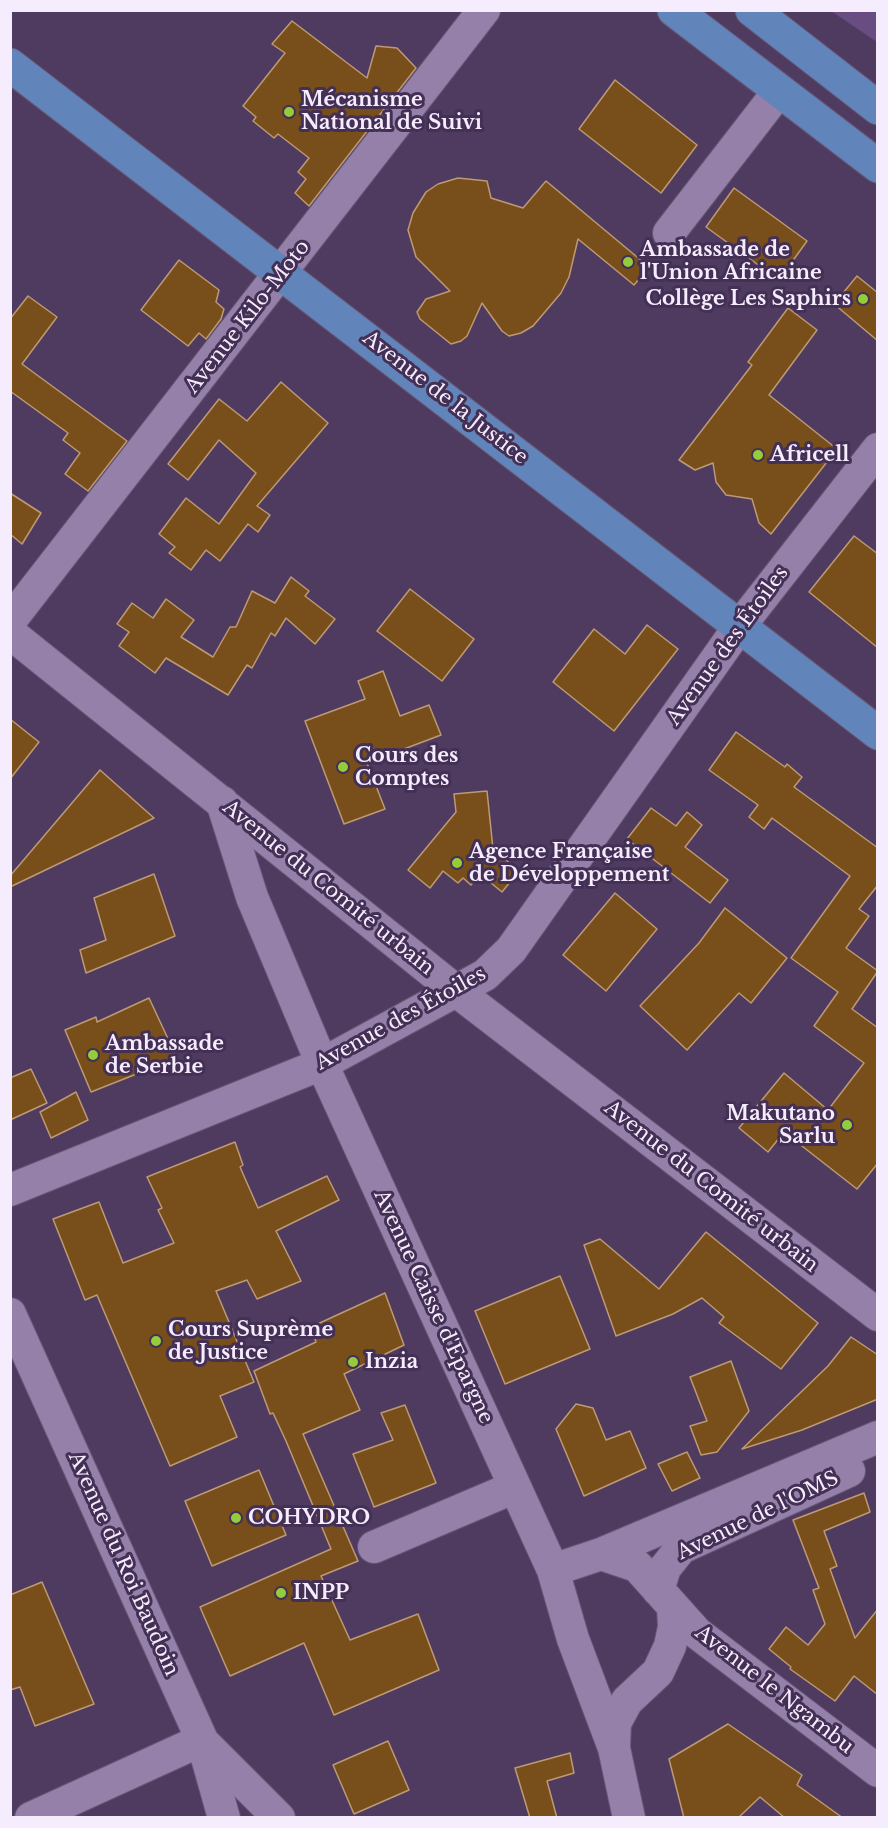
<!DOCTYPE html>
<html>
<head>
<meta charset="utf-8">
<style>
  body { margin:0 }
  #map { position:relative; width:888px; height:1828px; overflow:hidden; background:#4f3b60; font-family:"Libre Baskerville",serif }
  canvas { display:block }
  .frame { position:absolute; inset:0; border:12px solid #f5ecfe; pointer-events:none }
</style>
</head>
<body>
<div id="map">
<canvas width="888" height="1828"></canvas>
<div class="frame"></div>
</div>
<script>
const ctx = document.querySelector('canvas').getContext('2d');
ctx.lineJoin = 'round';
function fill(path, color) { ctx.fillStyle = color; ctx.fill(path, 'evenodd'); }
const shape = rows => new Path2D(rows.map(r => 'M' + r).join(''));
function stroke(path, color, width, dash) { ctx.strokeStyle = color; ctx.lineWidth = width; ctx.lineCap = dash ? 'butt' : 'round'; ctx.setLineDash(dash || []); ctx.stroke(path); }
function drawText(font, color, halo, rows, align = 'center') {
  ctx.font = font + ' "Libre Baskerville",serif'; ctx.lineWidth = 6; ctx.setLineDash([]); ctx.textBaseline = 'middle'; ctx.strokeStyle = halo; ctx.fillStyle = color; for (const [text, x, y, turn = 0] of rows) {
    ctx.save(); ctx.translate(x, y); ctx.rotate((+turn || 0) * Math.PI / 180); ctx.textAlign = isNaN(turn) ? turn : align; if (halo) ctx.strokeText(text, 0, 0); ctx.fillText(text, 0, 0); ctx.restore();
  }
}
fill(shape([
  [831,11,877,11,877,42]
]), '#694c82');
const building = shape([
  [292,21,367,78,376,46,397,48,416,68,309,206,295,193,306,179,298,172,309,158,278,134,274,138,253,121,256,117,243,106,285,53,272,44,292,21],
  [615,80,697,145,661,193,579,129,615,80],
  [458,178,487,181,491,198,523,208,546,181,649,267,634,285,578,239,569,277,561,293,533,326,521,333,509,336,502,331,482,303,467,336,461,341,451,344,420,319,417,312,426,299,450,291,416,257,408,230,413,213,426,192,438,184,458,178],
  [734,188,807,241,779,280,706,227,734,188],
  [179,260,219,290,216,302,224,309,221,319,206,339,199,333,188,346,141,310,179,260],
  [857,276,878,293,878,341,834,304,857,276],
  [28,296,57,317,22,364,127,441,88,491,65,474,80,453,63,440,68,433,10,391,10,319,28,296],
  [788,308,817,330,769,395,837,449,771,534,759,523,752,499,726,495,716,482,713,463,695,470,679,460,752,365,748,362,788,308],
  [281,382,328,423,257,506,270,515,258,532,248,524,220,561,206,550,191,570,169,553,175,547,159,534,186,498,219,524,256,473,219,440,188,480,168,464,219,399,247,421,281,382],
  [10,493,41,513,22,544,10,534,10,493],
  [854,536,878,554,878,648,809,592,854,536],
  [291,577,309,591,305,596,335,619,315,644,286,618,275,636,271,633,252,668,247,665,228,695,166,658,155,673,119,646,129,632,117,624,132,603,153,618,166,599,194,620,181,637,213,657,230,627,236,627,252,591,275,603,291,577],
  [410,589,474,639,442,681,377,631,410,589],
  [647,625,678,649,614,731,553,682,594,629,625,654,647,625],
  [383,671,400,716,429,705,441,735,367,763,385,809,344,824,305,721,365,699,358,681,383,671],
  [10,719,39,742,10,779,10,719],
  [736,732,785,767,787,764,802,777,794,787,878,848,878,885,859,909,869,916,846,948,878,971,852,1009,878,1028,878,1163,857,1189,784,1132,768,1152,739,1128,784,1073,828,1110,864,1063,814,1026,838,992,791,958,850,876,772,818,764,829,749,817,758,805,709,770,736,732],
  [100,770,154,818,10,887,10,876,100,770],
  [487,791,493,849,519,871,502,892,480,874,471,885,463,878,458,883,443,871,430,888,408,870,456,812,454,794,487,791],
  [651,808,676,826,687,812,702,825,685,847,728,880,710,903,627,839,651,808],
  [154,874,175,936,86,973,80,950,106,940,94,898,154,874],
  [615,893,657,929,606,991,563,955,615,893],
  [725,908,787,958,751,1003,739,993,687,1050,640,1006,699,943,725,908],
  [149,998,177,1058,91,1092,65,1030,96,1017,97,1022,149,998],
  [31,1069,47,1103,10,1120,10,1078,31,1069],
  [76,1092,88,1120,51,1138,40,1112,76,1092],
  [235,1142,243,1165,240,1167,258,1208,327,1176,339,1200,276,1231,301,1281,257,1299,247,1280,216,1291,254,1382,220,1396,237,1437,170,1466,97,1295,85,1300,53,1219,99,1202,123,1263,174,1243,158,1210,162,1208,147,1177,235,1142],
  [706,1232,818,1323,781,1369,719,1323,724,1317,702,1298,673,1314,616,1336,584,1245,600,1239,659,1289,706,1232],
  [560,1276,590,1349,505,1384,475,1311,560,1276],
  [385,1293,404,1345,344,1374,360,1410,303,1434,358,1561,321,1576,350,1640,418,1614,439,1670,334,1715,304,1643,230,1676,200,1607,331,1549,286,1441,273,1413,270,1414,254,1371,316,1342,311,1327,385,1293],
  [851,1337,878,1355,878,1399,802,1430,742,1449,828,1366,851,1337],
  [731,1361,749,1411,717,1452,701,1455,690,1426,707,1421,690,1377,731,1361],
  [576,1404,593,1408,606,1440,630,1431,646,1468,584,1496,556,1429,576,1404],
  [405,1405,436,1483,374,1507,353,1454,393,1440,381,1413,405,1405],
  [687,1452,700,1478,672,1491,658,1464,687,1452],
  [259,1470,286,1535,212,1566,185,1501,259,1470],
  [864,1493,870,1512,824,1531,837,1566,830,1569,855,1638,878,1609,878,1695,854,1676,835,1701,790,1669,791,1667,769,1649,786,1627,808,1645,825,1624,813,1590,819,1588,793,1520,864,1493],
  [42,1582,94,1704,35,1726,20,1687,10,1690,10,1595,42,1582],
  [728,1724,802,1775,797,1785,843,1818,785,1818,760,1797,738,1818,684,1818,669,1759,728,1724],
  [388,1741,409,1790,354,1814,333,1765,388,1741],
  [570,1753,574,1773,547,1781,557,1818,530,1818,515,1768,570,1753]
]);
fill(building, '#784f1a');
stroke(building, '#bd9a75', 1.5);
const minor = shape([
  [669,233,779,91],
  [10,621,484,10],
  [10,633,455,990,878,1315],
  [222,802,252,897,322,1064,553,1570,573,1639,614,1748,629,1818],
  [10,1190,322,1064,485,975,511,950,739,627,878,449],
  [10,1314,202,1740,224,1818],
  [374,1547,515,1487],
  [601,1554,878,1437],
  [553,1570,601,1554,637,1566,697,1633,878,1771],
  [658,1590,665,1568,681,1548,849,1471],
  [204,1743,279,1818],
  [614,1748,615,1723,627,1701,658,1672,670,1646,674,1627,673,1607],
  [31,1818,202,1740]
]);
const major = shape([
  [674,10,878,166],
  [752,10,878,108],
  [10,65,878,733]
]);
stroke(minor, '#665674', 34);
stroke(major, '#665674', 35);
stroke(minor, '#9580a9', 32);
stroke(major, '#6184ba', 33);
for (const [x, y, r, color] of [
  [289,112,6,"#95cc3b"],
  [628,262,6,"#95cc3b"],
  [863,299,6,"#95cc3b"],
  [758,455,6,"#95cc3b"],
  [343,767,6,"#95cc3b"],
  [457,863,6,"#95cc3b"],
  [93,1055,6,"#95cc3b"],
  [847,1125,6,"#95cc3b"],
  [156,1341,6,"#95cc3b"],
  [353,1362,6,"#95cc3b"],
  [236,1518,6,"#95cc3b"],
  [281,1593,6,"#95cc3b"]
]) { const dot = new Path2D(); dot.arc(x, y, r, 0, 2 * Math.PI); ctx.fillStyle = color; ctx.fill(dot); stroke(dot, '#443055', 2); }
drawText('bold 20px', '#f5ecfe', '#443055', [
  ["Mécanisme",301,100],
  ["National de Suivi",301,123],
  ["Ambassade de",640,250],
  ["l'Union Africaine",640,273],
  ["Collège Les Saphirs",851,299,"right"],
  ["Africell",770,455],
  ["Cours des",355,756],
  ["Comptes",355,779],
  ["Agence Française",469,852],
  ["de Développement",469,875],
  ["Ambassade",105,1044],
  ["de Serbie",105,1067],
  ["Makutano",835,1114,"right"],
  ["Sarlu",835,1137,"right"],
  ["Cours Suprème",168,1330],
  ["de Justice",168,1353],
  ["Inzia",365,1362],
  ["COHYDRO",248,1518],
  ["INPP",293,1593]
], 'left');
drawText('20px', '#f5ecfe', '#443055', [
  ["Avenue Kilo-Moto",248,317,-52],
  ["Avenue de la Justice",445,398,38],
  ["Avenue des Étoiles",728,646,-54],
  ["Avenue du Comité urbain",328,888,39],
  ["Avenue des Étoiles",401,1019,-29],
  ["Avenue du Comité urbain",711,1187,38],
  ["Avenue Caisse d'Epargne",433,1307,65],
  ["Avenue de l'OMS",758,1516,-26],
  ["Avenue du Roi Baudoin",123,1564,66],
  ["Avenue le Ngambu",774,1690,38]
]);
</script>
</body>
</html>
